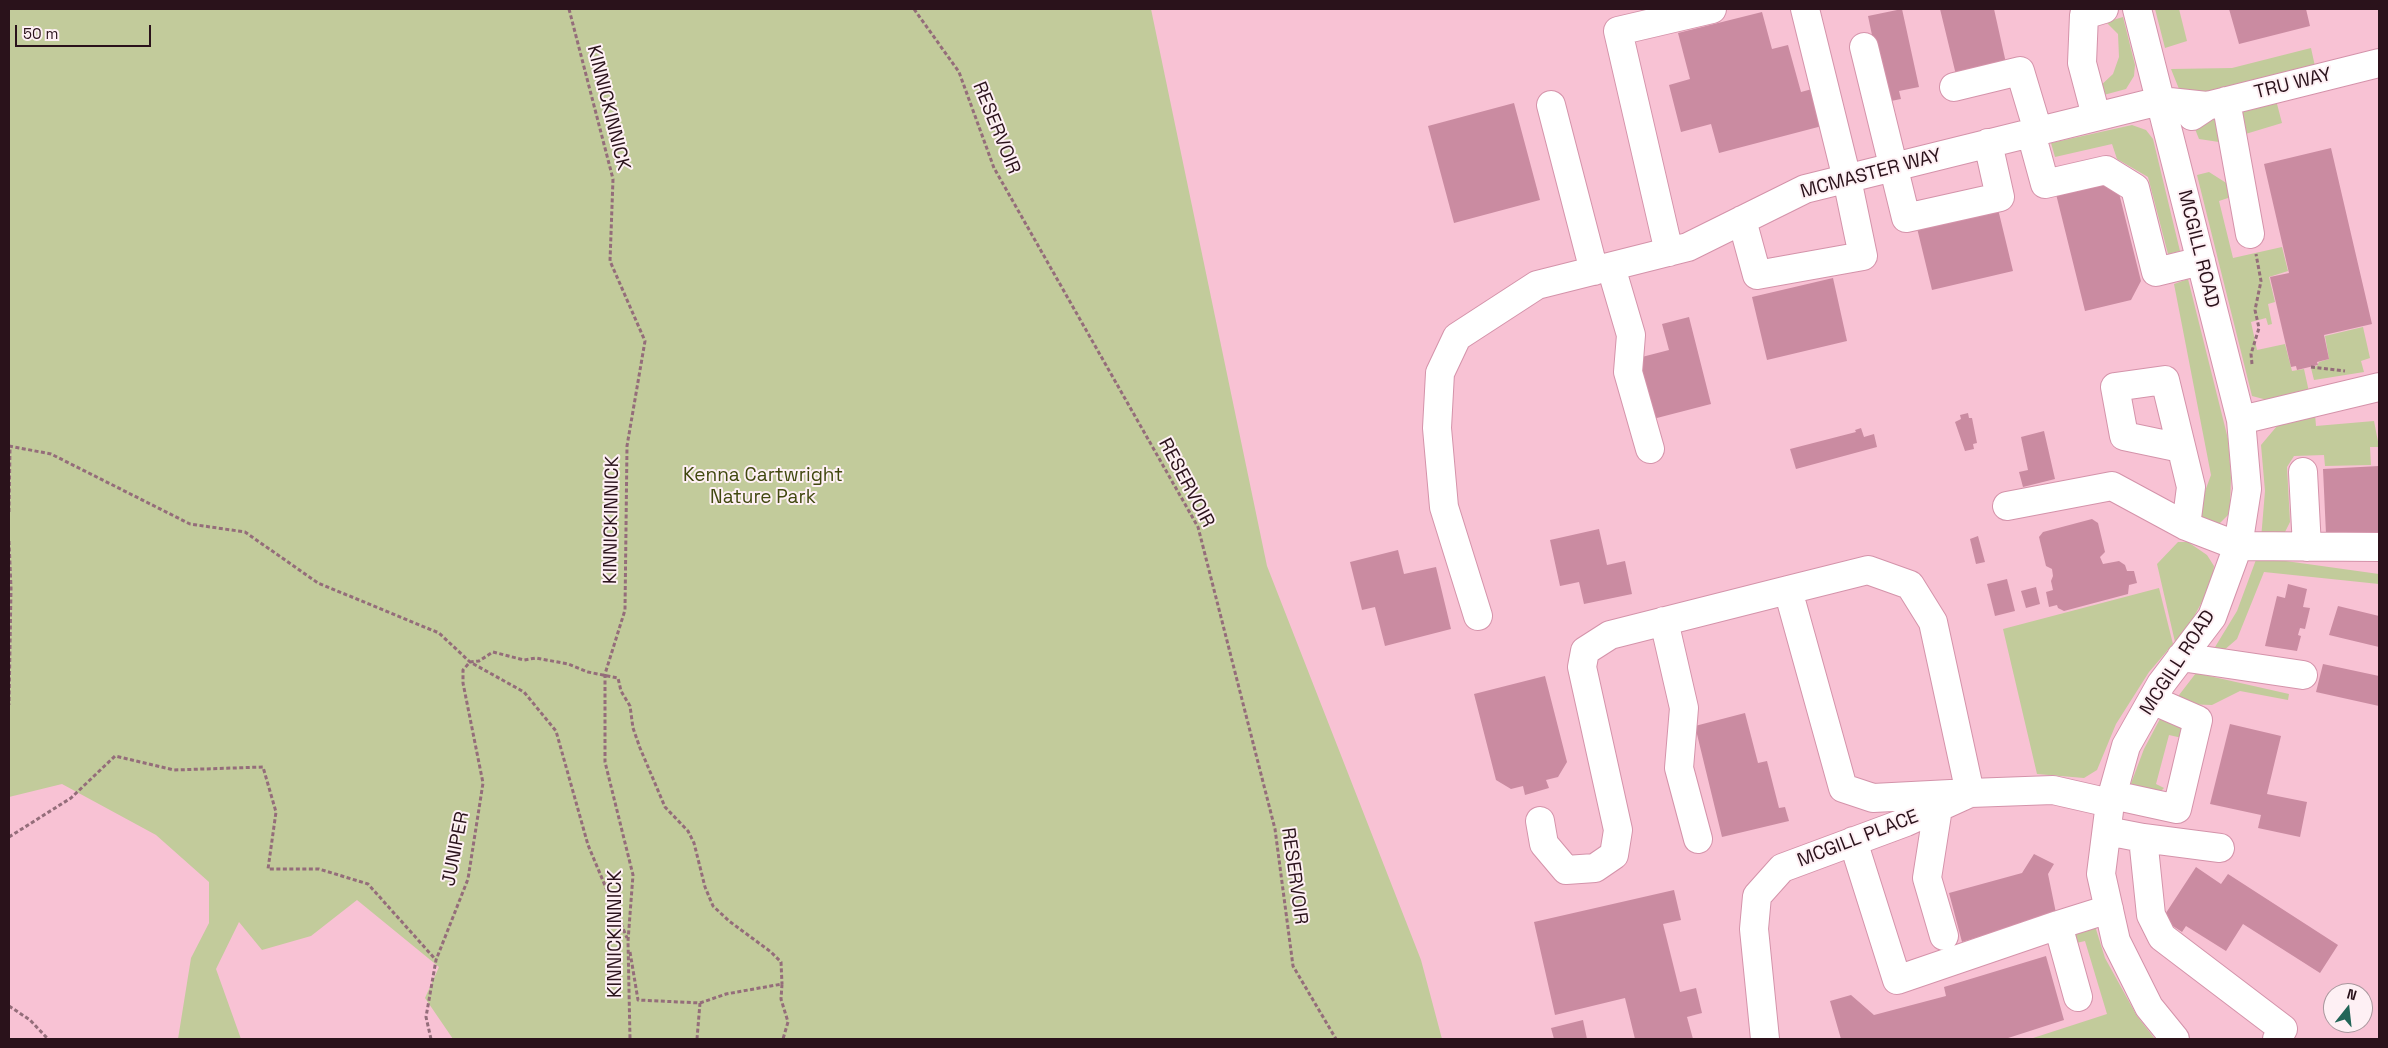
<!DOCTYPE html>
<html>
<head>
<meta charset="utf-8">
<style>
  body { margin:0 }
  #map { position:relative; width:2388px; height:1048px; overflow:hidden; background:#f8c2d4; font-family:"Space Grotesk",sans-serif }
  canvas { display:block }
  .frame { position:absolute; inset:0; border:10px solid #2a121b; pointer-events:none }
  .north { position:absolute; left:2323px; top:983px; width:50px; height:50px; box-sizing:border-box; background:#fef0f4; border:1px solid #a9979d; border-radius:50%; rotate:16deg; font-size:14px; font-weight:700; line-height:20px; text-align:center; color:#2a121b }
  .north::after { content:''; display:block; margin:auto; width:18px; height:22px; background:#226658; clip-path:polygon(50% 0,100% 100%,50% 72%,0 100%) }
  .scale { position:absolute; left:15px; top:25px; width:136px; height:22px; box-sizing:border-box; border:2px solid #2a121b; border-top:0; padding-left:6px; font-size:15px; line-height:18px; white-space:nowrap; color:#2a121b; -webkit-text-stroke:4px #fef0f4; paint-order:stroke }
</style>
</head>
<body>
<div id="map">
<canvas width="2388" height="1048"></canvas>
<div class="frame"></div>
<div class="north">N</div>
<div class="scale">50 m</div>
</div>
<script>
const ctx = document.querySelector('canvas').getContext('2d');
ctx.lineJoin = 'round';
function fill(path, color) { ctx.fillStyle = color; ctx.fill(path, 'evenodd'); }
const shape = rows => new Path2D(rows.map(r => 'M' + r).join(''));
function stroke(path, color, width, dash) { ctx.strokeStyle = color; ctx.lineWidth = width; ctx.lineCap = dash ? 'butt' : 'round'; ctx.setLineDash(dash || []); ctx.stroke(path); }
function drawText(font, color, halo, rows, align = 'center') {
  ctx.font = font + ' "Space Grotesk",sans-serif'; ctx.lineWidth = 4; ctx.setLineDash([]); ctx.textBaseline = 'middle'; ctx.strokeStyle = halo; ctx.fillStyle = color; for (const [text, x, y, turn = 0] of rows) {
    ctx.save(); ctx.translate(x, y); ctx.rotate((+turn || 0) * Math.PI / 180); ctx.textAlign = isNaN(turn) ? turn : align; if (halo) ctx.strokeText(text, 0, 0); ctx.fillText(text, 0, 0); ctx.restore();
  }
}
fill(shape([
  [9,9,1151,9,1267,566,1421,960,1442,1039,453,1039,425,998,439,967,357,900,311,936,262,950,239,922,216,969,241,1039,178,1039,191,958,209,923,209,882,156,835,62,784,9,797],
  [2155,9,2179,9,2187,41,2165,48],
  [2123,17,2135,65,2134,76,2126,89,2100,96,2098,88,2113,74,2119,57,2118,34,2106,22],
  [2311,48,2316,71,2271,81,2282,123,2219,142,2199,139,2171,69,2232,68],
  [2132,125,2146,130,2153,139,2180,251,2168,254,2148,177,2117,159,2112,144,2055,157,2051,143],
  [2209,172,2231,186,2234,196,2219,201,2233,258,2282,247,2288,271,2269,277,2275,302,2268,304,2272,324,2268,325,2266,318,2251,322,2257,350,2285,344,2292,371,2304,369,2309,392,2271,401,2252,396,2197,175],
  [2188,279,2228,439,2231,477,2230,506,2228,515,2218,525,2199,522,2201,502,2211,475,2174,284],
  [2363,327,2370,358,2361,361,2364,372,2314,380,2311,368,2317,366,2319,362,2329,359,2325,336],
  [2315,414,2316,426,2374,421,2379,447,2370,447,2371,465,2325,466,2324,455,2294,456,2287,467,2290,522,2285,532,2278,537,2261,539,2265,491,2261,445,2277,426,2292,418],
  [2178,542,2188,542,2207,555,2214,566,2212,583,2189,626,2175,642,2157,564],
  [2257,557,2379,574,2379,584,2264,572,2237,639,2223,651,2212,652,2237,611],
  [2159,588,2173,644,2149,672,2116,724,2097,770,2084,778,2037,774,2003,629],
  [2196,673,2289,694,2288,700,2240,691,2212,705,2182,704,2176,699],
  [2161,717,2181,726,2182,738,2169,735,2156,784,2164,788,2160,792,2130,786,2144,749],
  [2095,926,2105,958,2137,1016,2155,1039,2030,1039,2107,1014,2085,941,2072,944,2071,928]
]), '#c2cb9b');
fill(shape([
  [1902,9,1919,87,1899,91,1901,99,1886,102,1868,16],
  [1940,9,1994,9,2006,63,1956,75],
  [2229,9,2306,9,2310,26,2239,44],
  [1762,12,1772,49,1788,45,1801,92,1812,89,1822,126,1719,153,1711,124,1681,132,1669,85,1690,79,1678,33],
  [1514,103,1540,200,1454,223,1428,126],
  [2331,148,2372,324,2324,335,2329,359,2317,362,2318,365,2297,370,2296,366,2291,367,2270,277,2289,273,2264,164],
  [2100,182,2119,193,2141,281,2131,300,2085,311,2056,194],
  [1998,209,2013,271,1932,290,1917,228],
  [1833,278,1847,341,1767,360,1752,297],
  [1689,317,1711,404,1653,419,1638,358,1669,350,1662,324],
  [1968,413,1969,418,1972,418,1977,443,1973,444,1974,449,1965,451,1955,422,1961,419,1960,415],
  [1861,428,1864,437,1874,434,1877,447,1796,469,1790,449,1856,432,1855,430],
  [2044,431,2055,479,2023,487,2019,472,2028,470,2021,437],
  [2379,466,2379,532,2326,534,2323,469],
  [2092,519,2098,523,2105,552,2100,557,2103,564,2119,561,2125,565,2127,571,2134,571,2137,583,2129,585,2128,594,2064,611,2058,608,2057,605,2049,607,2046,592,2053,590,2051,581,2053,576,2052,569,2046,566,2039,537,2043,532],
  [1599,529,1607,565,1625,561,1632,594,1584,604,1579,582,1560,586,1550,540],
  [1978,536,1985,562,1976,564,1970,539],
  [1398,550,1404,574,1436,567,1451,629,1385,646,1375,607,1362,610,1350,562],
  [2007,579,2015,611,1995,616,1987,584],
  [2288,584,2307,589,2303,607,2310,608,2305,629,2300,628,2298,635,2301,636,2297,651,2265,646,2277,596,2285,598],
  [2036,587,2040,604,2026,608,2021,591],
  [2338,606,2379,616,2379,647,2329,635],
  [2323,664,2379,676,2379,706,2316,692],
  [1545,676,1567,762,1558,777,1546,780,1549,788,1525,795,1523,786,1511,789,1496,780,1474,694],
  [1745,713,1758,763,1767,761,1779,808,1785,807,1789,821,1722,837,1695,726],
  [2230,724,2281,736,2267,794,2307,802,2300,837,2258,828,2261,815,2210,804],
  [2034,854,2054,864,2048,874,2056,913,1962,942,1949,893,2022,873],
  [2196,867,2221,884,2228,874,2338,945,2320,973,2243,924,2226,951,2186,926,2182,932,2162,919],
  [1674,890,1681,920,1663,924,1680,992,1696,988,1702,1013,1687,1017,1693,1039,1635,1039,1625,998,1555,1015,1534,922],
  [2046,956,2064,1020,2005,1039,1841,1039,1830,1001,1851,995,1874,1015,1946,996,1944,987],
  [1583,1020,1587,1039,1554,1039,1551,1028]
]), '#ca8ba1');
const minor = shape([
  [2137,9,2241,420,2247,489,2238,546,2212,617,2161,684,2126,746,2110,803,2101,874,2116,941,2149,1007,2175,1039],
  [1864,47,1906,218,2000,197,1988,143],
  [1954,87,2020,71,2038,131],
  [2226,101,2250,234],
  [1551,105,1594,271],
  [2096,116,2082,63,2084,15,2104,9],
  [2192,116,2207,106,2379,63],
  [2031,133,2045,184,2106,170,2135,188,2156,272,2201,261],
  [1742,220,1757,275,1863,256,1847,179,1805,9],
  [1669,252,1618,31,1712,9],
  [1611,267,1631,335,1628,372,1650,449],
  [2241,420,2379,387],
  [2181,448,2124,436,2115,387,2165,380,2191,487,2186,526],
  [2303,472,2307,547],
  [2007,506,2112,486,2186,526,2238,546,2379,547],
  [1478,616,1444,507,1437,428,1440,373,1457,337,1537,285,1688,247,1805,189,2160,101,2207,106],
  [1664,621,1684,708,1679,768,1698,839],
  [2181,657,2303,675],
  [2113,795,2177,809,2198,720,2152,700],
  [1938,808,1927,878,1944,936],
  [1540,821,1544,844,1566,870,1595,868,1614,855,1618,830,1582,667,1585,651,1610,635,1788,590,1868,570,1910,585,1933,622,1970,793,1873,798,1843,788,1788,590],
  [2107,831,2143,838,2151,915,2162,937,2283,1029,2277,1039],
  [2143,838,2220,848],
  [1853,841,1897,980,2058,925,2078,997],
  [2058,925,2109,909],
  [1765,1039,1754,929,1757,896,1782,868,1906,822,1970,793,2053,790,2110,803]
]);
stroke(minor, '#d493aa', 30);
stroke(shape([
  [569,9,613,179,610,261,645,341,627,446,625,610,605,674,605,762,633,875,628,941,630,1039],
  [914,9,959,72,994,168,1198,527,1275,829,1293,966,1336,1039],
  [2252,364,2251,354,2259,328,2255,310,2261,281,2256,254],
  [2311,367,2345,371],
  [9,446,51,454,190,524,245,532,318,583,439,633,470,662,524,692,556,731,588,845,627,938],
  [9,512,10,447],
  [9,541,11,588,9,705],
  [9,837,71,798,115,756,174,770,263,767,276,812,268,869,319,869,368,884,436,960],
  [630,952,638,1000,700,1003,697,1039],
  [700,1003,726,994,782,984,781,999,788,1022,783,1039],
  [9,1006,30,1020,48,1039],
  [431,1039,426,1017,436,960,468,879,483,783,463,683,463,670,470,662,479,661,493,652,524,660,536,658,568,664,588,672,618,678,621,691,630,706,633,728,640,748,665,807,688,831,694,843,705,887,713,906,729,921,771,952,781,962,782,984]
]), '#946d7a', 3, [4, 2.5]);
stroke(minor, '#fff', 28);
drawText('19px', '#2a121b', '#fef0f4', [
  ["TRU WAY",2293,84,-14],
  ["KINNICKINNICK",608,108,76],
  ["RESERVOIR",996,128,68],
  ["MCMASTER WAY",1871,174,-15],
  ["MCGILL ROAD",2198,249,76],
  ["RESERVOIR",1186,483,62],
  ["KINNICKINNICK",612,520,-89],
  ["MCGILL ROAD",2178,663,-57],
  ["MCGILL PLACE",1858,839,-21],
  ["JUNIPER",456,849,-79],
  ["RESERVOIR",1294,876,82],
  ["KINNICKINNICK",616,934,-90]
]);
drawText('19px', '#41480f', '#fef0f4', [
  ["Kenna Cartwright",763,476],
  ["Nature Park",763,498]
]);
</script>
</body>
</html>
